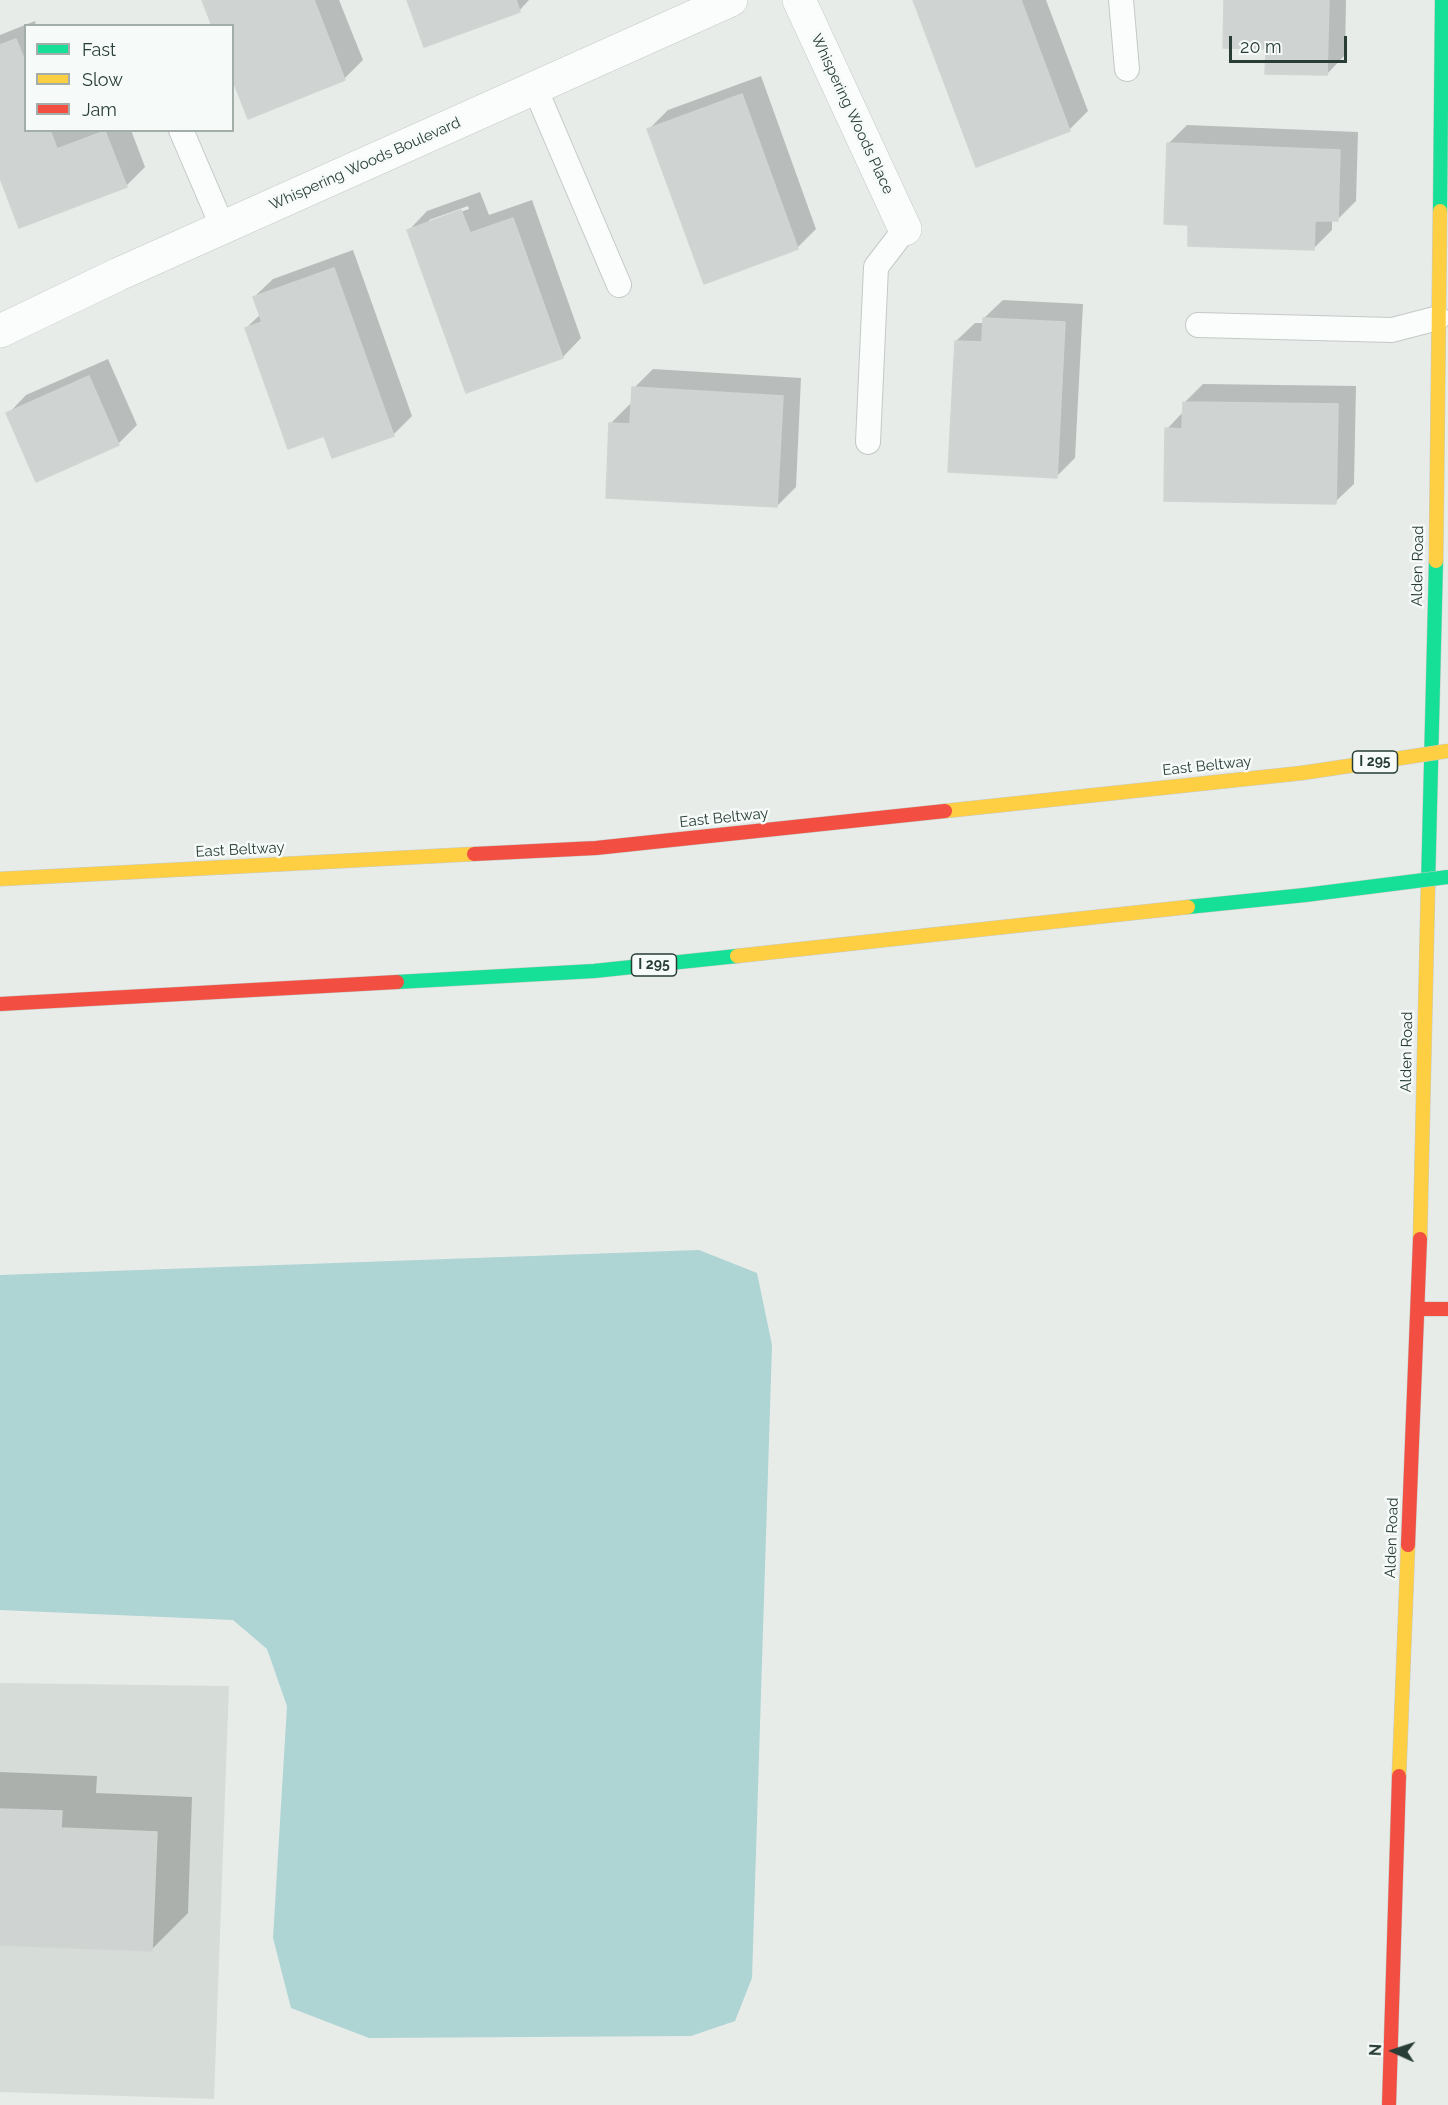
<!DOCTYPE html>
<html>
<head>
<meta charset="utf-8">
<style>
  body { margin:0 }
  #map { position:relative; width:1448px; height:2105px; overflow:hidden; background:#e7ece9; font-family:Raleway,sans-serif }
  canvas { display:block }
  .legend { position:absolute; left:24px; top:24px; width:210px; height:108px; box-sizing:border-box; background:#f6faf8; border:2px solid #a3aeaa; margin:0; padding:8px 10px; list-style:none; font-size:18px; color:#273d35 }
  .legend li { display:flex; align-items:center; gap:12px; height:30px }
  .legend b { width:30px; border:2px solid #a3aeaa }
  .north { position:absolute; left:1364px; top:2021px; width:60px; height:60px; -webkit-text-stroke:4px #f6faf8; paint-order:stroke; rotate:273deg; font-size:16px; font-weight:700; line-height:24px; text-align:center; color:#273d35 }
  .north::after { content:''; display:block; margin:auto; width:21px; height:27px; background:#273d35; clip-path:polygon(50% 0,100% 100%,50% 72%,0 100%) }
  .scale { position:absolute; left:1229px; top:36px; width:118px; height:27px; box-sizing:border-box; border:3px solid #273d35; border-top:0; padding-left:8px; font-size:18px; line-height:21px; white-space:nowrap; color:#273d35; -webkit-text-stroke:4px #f6faf8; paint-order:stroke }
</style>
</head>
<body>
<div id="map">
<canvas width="1448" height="2105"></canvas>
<ul class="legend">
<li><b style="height:8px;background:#16e098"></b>Fast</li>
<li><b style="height:8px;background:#ffcf43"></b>Slow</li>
<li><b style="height:8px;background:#f24e42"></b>Jam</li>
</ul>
<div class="north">N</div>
<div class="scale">20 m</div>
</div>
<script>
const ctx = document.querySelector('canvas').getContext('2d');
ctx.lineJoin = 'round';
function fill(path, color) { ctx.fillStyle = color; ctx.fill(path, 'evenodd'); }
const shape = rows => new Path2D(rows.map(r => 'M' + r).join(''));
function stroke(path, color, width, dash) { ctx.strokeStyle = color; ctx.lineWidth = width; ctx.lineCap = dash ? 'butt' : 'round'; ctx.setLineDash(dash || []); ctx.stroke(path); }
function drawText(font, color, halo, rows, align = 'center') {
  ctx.font = font + ' Raleway,sans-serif'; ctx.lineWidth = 5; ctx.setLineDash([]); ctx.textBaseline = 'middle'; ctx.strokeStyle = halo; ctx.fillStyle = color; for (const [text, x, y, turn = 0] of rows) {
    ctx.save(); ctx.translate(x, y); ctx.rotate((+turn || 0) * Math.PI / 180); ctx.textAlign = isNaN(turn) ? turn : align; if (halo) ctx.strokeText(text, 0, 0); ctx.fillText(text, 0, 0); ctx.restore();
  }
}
fill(shape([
  [0,1683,229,1686,214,2099,0,2092]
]), '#d6ddd9');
fill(shape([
  [699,1250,757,1273,772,1345,752,1978,735,2021,691,2036,369,2038,291,2008,273,1938,287,1706,267,1649,233,1620,0,1610,0,1275]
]), '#aed4d4');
fill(shape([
  [203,0,339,0,363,60,344,79,232,26],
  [408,0,529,0,519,11],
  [915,0,1046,0,1088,111,1069,130],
  [1225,0,1346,0,1345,55,1327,74,1268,48],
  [35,21,36,26,26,26,26,130,131,130,145,167,126,186,0,174,0,35],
  [761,76,816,229,797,248,649,129,668,110],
  [1187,125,1358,132,1356,201,1337,220,1332,220,1332,230,1313,249,1190,224,1168,144],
  [480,192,489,215,532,200,581,338,563,357,466,391,409,230,427,211],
  [468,206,469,209,429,223,429,220],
  [353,250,412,416,393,435,325,434,246,328,261,314,254,297,273,279],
  [1003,300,1083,304,1075,458,1057,476,956,341,975,323,984,323,984,318],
  [108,359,137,425,118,444,8,414,26,395],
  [653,369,801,378,796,487,777,506,611,423,630,404,633,405,634,388],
  [1203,384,1356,386,1354,484,1335,502,1167,429,1184,411,1185,402],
  [0,1772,97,1776,96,1793,192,1797,188,1913,152,1949,0,1943]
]), '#0003');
const building = shape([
  [202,0,314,0,345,80,248,119,232,78,232,26,212,26,202,0],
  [407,0,516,0,520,12,424,47,407,0],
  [913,0,1021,0,1070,131,976,167,913,0],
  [1224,0,1329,0,1327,75,1265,74,1266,49,1223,48,1224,0],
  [16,39,26,64,26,130,50,130,57,149,105,131,127,187,19,228,0,178,0,45,16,39],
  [742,94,798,249,704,284,647,129,742,94],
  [1167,143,1340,150,1338,221,1315,221,1314,250,1188,246,1188,225,1164,224,1167,143],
  [461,210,470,233,513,218,563,358,466,393,407,230,461,210],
  [334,268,394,436,332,458,324,436,288,449,245,328,262,322,253,297,334,268],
  [983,318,1065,322,1057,478,948,472,955,341,982,342,983,318],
  [89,376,119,445,36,482,6,413,89,376],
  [632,387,783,396,777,507,606,498,609,423,630,424,632,387],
  [1183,402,1338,404,1336,504,1164,501,1165,428,1182,429,1183,402],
  [0,1809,62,1811,61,1828,157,1832,152,1951,0,1945,0,1809]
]);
fill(building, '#cfd3d1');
stroke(building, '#d0d5d2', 1.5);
const lane = shape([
  [1121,0,1127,69],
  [535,88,619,285],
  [181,130,223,228],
  [1198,325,1392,330,1438,318],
  [868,442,876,267,905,229]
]);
const street = shape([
  [799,0,905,229],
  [0,331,119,274,731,0]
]);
const fast = shape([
  [1440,211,1442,0],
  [1428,887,1436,561],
  [1188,907,1305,895],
  [397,982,594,971,737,956]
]);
const slow = shape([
  [1436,561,1440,211],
  [945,811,1302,773],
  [0,879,474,854],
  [737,956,1188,907],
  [1420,1239,1428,887],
  [1399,1776,1408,1545]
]);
const jam = shape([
  [474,854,596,848,945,811],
  [0,1004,397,982],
  [1418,1309,1448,1309],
  [1408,1545,1420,1239],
  [1389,2105,1399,1776]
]);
stroke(lane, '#c4c9c6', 26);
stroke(street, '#c4c9c6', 34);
stroke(fast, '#c5cac7', 15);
stroke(slow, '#c5cac7', 15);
stroke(jam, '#c5cac7', 15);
stroke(lane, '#fbfcfc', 24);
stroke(street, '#fbfcfc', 33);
stroke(fast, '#16e098', 14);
stroke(slow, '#ffcf43', 14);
stroke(jam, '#f24e42', 14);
const fastBridge = shape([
  [1305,895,1448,877]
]);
const slowBridge = shape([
  [1302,773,1448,751]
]);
stroke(fastBridge, '#c3cac7', 15, []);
stroke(slowBridge, '#c3cac7', 15, []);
stroke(fastBridge, '#16e098', 14);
stroke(slowBridge, '#ffcf43', 14);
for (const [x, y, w] of [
  [1375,762,45],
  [654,965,45]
]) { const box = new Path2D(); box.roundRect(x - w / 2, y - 11, w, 22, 4.5); ctx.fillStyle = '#f6faf8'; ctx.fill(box); stroke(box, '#273d35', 1.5); }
drawText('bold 14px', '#273d35', null, [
  ["I 295",1375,762],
  ["I 295",654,965]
]);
drawText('15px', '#273d35', '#f6faf8', [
  ["Whispering Woods Place",852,114,65],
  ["Whispering Woods Boulevard",365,164,-24],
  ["Alden Road",1418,566,-89],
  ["East Beltway",1207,766,-6],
  ["East Beltway",724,818,-6],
  ["East Beltway",240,850,-3],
  ["Alden Road",1407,1052,-89],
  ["Alden Road",1392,1538,-88]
]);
</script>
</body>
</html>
